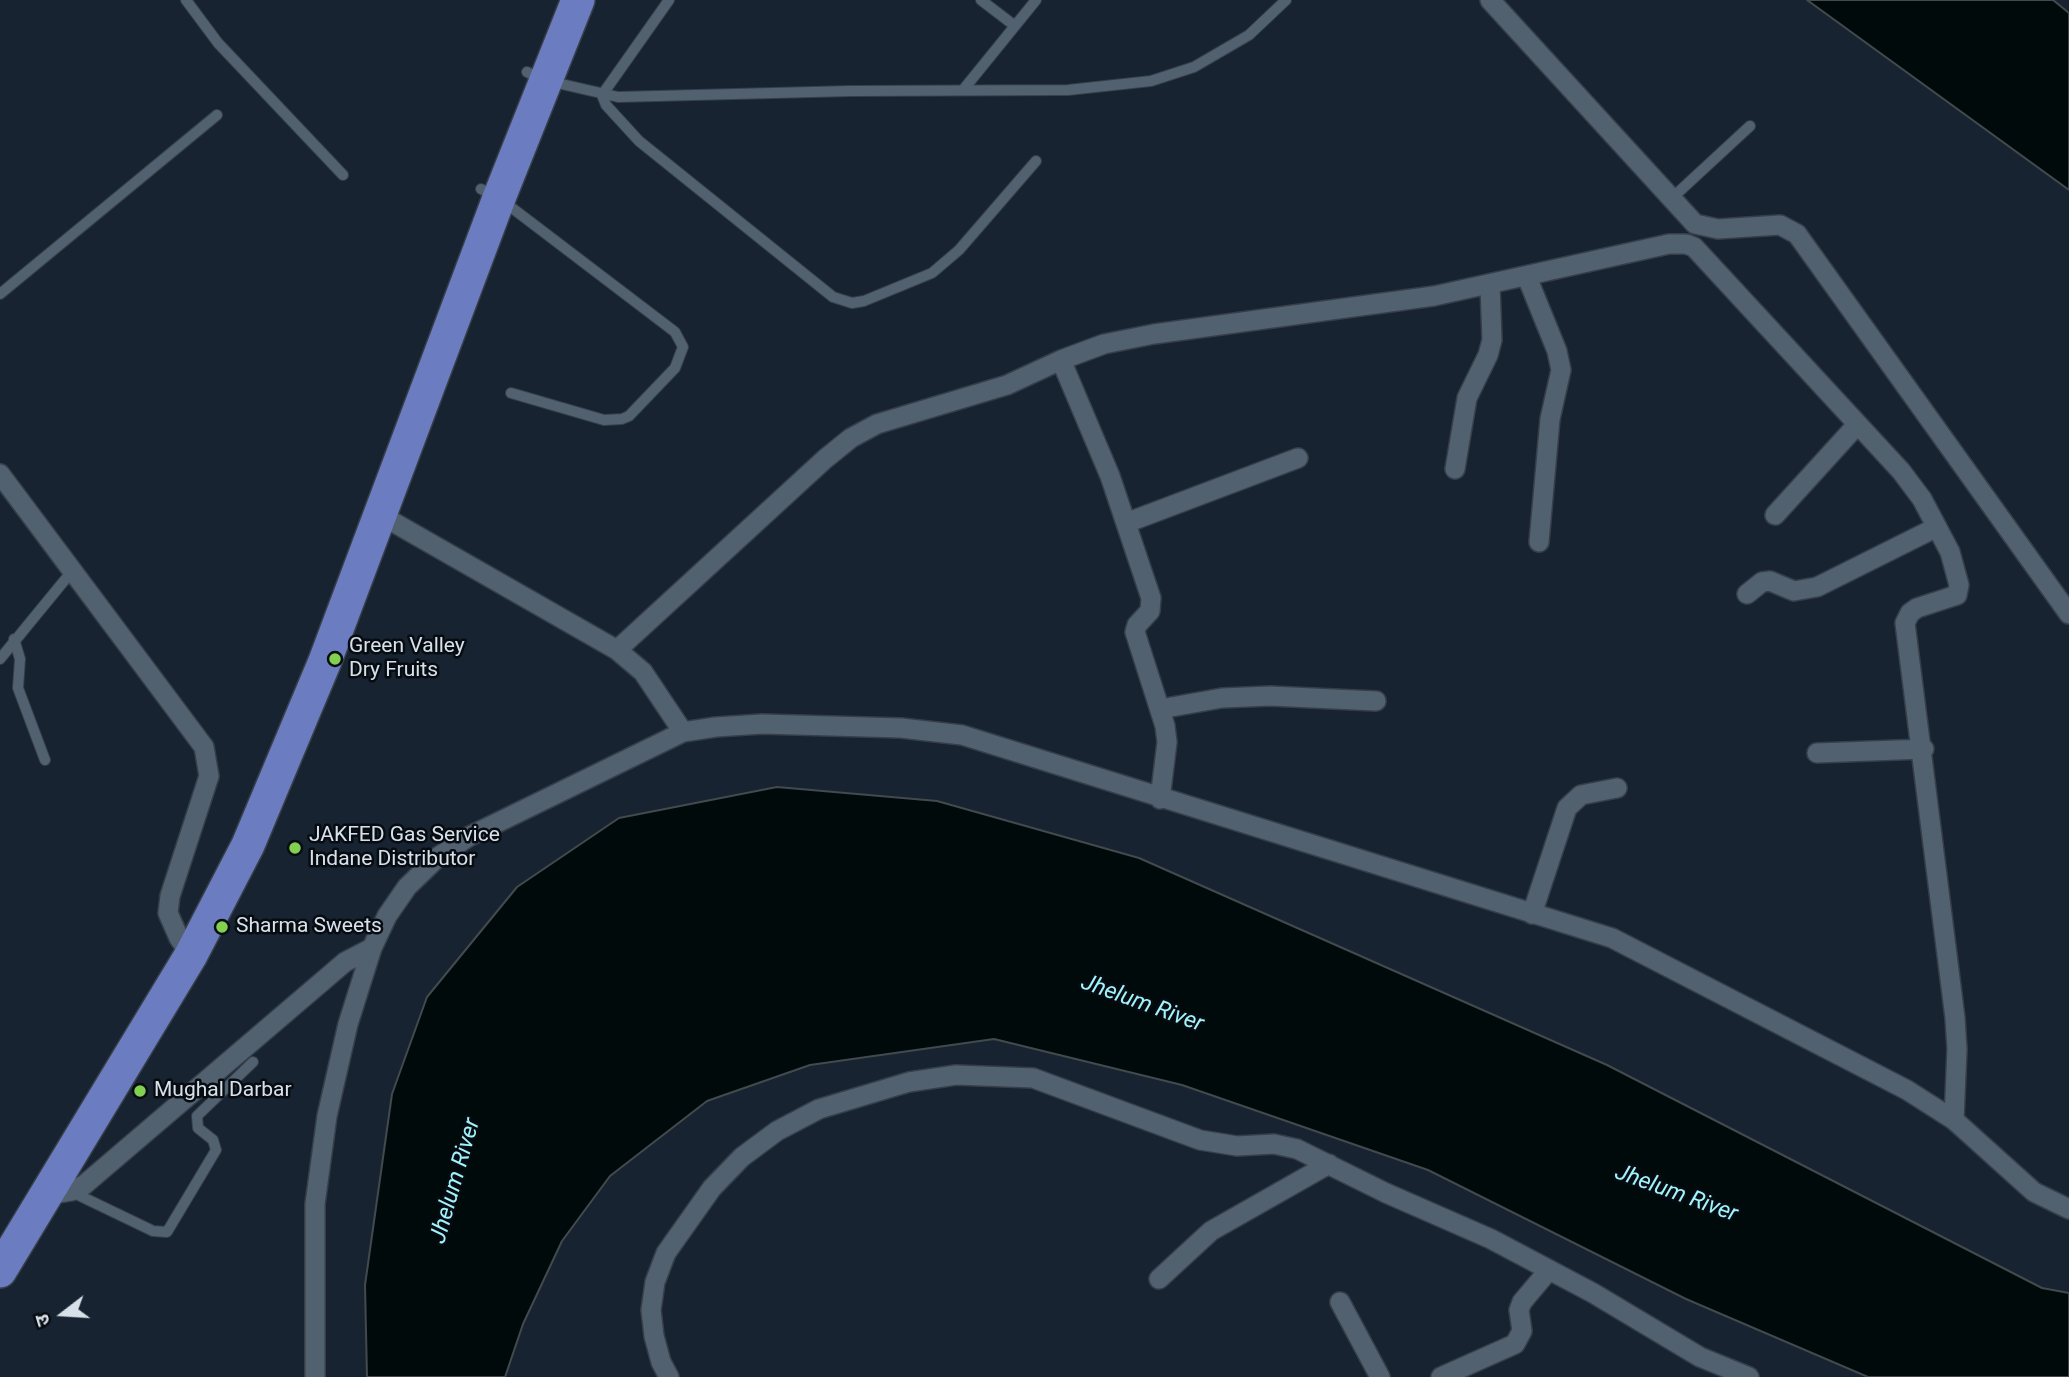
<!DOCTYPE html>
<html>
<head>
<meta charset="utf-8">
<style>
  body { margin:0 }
  #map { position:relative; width:2069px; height:1377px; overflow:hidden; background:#172330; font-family:Roboto,"Noto Sans Devanagari",sans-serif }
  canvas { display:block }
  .north { position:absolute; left:28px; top:1279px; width:70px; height:70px; -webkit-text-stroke:5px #070c12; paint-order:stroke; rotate:253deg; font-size:19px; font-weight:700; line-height:28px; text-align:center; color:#d8e1e9 }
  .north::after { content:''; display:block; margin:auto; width:24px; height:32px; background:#d8e1e9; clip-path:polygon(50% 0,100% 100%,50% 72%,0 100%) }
</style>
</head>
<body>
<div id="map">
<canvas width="2069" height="1377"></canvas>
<div class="north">उ</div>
</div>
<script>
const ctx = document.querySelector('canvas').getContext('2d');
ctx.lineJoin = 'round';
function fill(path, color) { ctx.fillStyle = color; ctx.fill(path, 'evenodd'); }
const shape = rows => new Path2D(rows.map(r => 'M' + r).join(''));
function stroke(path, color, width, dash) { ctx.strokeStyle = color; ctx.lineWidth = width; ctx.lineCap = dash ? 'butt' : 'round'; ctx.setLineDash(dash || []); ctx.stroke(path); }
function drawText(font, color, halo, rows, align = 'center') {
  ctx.font = font + ' Roboto,sans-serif'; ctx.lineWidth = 5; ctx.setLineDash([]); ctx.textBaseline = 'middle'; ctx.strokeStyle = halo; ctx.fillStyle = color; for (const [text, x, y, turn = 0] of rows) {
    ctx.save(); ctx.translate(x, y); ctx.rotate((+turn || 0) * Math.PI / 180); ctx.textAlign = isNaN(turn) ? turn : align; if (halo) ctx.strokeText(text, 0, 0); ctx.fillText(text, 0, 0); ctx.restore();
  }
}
const water = shape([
  [1807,0,2053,0,2069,13,2069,190,1807,0],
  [777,787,937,801,1139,858,1607,1065,2042,1288,2069,1293,2069,1377,1868,1377,1686,1299,1428,1170,1182,1085,994,1039,810,1065,707,1101,610,1176,562,1241,523,1324,505,1377,367,1377,365,1285,392,1094,427,997,517,887,619,818,777,787]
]);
fill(water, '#010a0b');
stroke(water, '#424a4e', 2);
const lane = shape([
  [186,0,218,43,343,175],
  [669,0,602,95,606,105,639,141,833,297,852,303,864,301,932,273,959,250,1036,161],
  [981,0,1015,26],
  [527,72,544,80,618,97,851,91,1068,90,1151,81,1194,67,1249,35,1286,0],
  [963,90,1036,0],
  [481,189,499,198,675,332,683,347,675,368,629,416,622,419,604,420,511,393],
  [1671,199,1750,126],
  [0,294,217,115],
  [14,639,20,659,18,688,45,760],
  [0,659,73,570],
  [72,1192,153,1231,167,1232,216,1150,213,1140,198,1128,197,1116,253,1062]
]);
const street = shape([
  [1490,0,1695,224,1718,229,1780,225,1797,234,2069,614],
  [1527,277,1557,351,1561,370,1550,419,1539,542],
  [1061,360,1110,476,1151,598,1150,611,1137,625,1135,632,1165,726,1167,742,1160,799],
  [1455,469,1467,398,1488,355,1492,340,1490,285],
  [0,474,204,747,209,776,170,896,168,913,179,938,191,955],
  [379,514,617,650,643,672,683,732],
  [1775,515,1856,426],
  [1126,523,1298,458],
  [1747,594,1762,582,1770,581,1794,591,1817,587,1937,527],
  [617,650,825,459,851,438,877,424,1007,385,1061,360,1104,344,1154,334,1434,296,1669,244,1686,244,1694,247,1901,471,1922,499,1950,552,1959,585,1957,595,1917,608,1910,613,1905,623,1955,1018,1957,1049,1954,1120],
  [1160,709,1222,698,1270,696,1376,701],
  [1817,753,1924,749],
  [1532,914,1567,808,1581,795,1617,788],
  [46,1195,71,1191,84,1185,345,962,372,948],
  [1159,1279,1211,1231,1329,1164],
  [1340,1302,1380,1377],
  [315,1377,315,1204,327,1116,348,1024,372,948,387,916,407,887,438,857,468,837,683,732,716,727,762,724,901,728,962,735,1612,938,1907,1090,1954,1120,2034,1192,2069,1209],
  [669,1377,661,1362,654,1336,651,1310,655,1282,666,1253,712,1188,742,1157,777,1131,819,1109,909,1082,956,1075,1033,1078,1200,1140,1237,1146,1274,1144,1297,1149,1386,1193,1491,1239,1593,1293,1700,1357,1749,1377],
  [1441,1377,1515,1344,1522,1331,1519,1310,1522,1302,1549,1270]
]);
const highway = shape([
  [0,1271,191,955,248,845,325,661,499,198,578,0]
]);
stroke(lane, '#363f49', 12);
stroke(street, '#363f49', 22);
stroke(highway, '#363f49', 36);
stroke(lane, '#526170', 10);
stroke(street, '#526170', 19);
stroke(highway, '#6b7dc0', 33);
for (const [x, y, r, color] of [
  [335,659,7,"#81d050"],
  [295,848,7,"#81d050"],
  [222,927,7,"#81d050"],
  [140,1091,7,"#81d050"]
]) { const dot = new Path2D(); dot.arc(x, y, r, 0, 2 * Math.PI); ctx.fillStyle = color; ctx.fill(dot); stroke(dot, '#070c12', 2.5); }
drawText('21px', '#d8e1e9', '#070c12', [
  ["Green Valley",349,647],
  ["Dry Fruits",349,671],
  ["JAKFED Gas Service",309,836],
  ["Indane Distributor",309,860],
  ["Sharma Sweets",236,927],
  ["Mughal Darbar",154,1091]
], 'left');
drawText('italic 23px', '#a2f4fc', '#070c12', [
  ["Jhelum River",1142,1004,20],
  ["Jhelum River",456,1181,-74],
  ["Jhelum River",1676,1194,20]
]);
</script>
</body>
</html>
